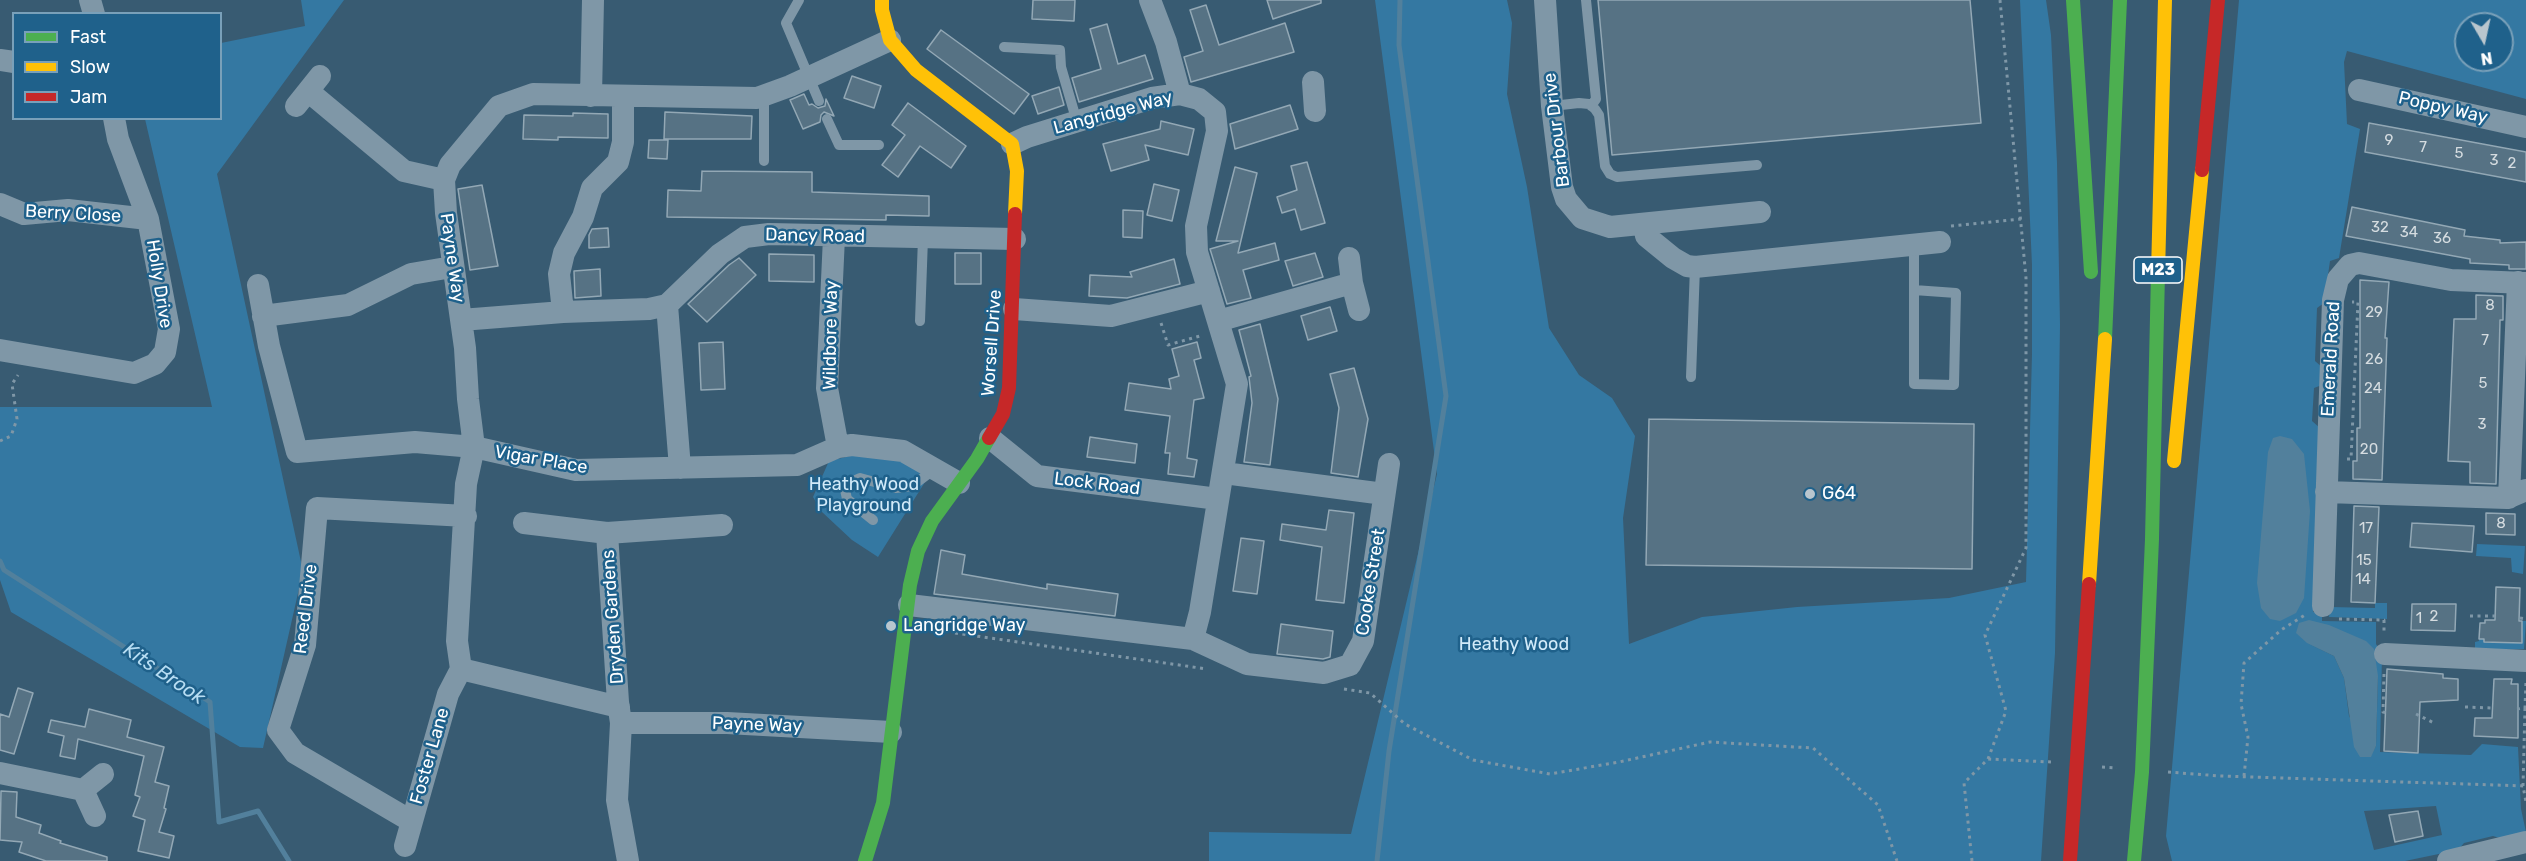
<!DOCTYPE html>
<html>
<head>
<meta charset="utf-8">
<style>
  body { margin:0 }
  #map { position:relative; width:2526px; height:861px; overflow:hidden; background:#385b72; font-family:Rubik,sans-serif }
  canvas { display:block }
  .legend { position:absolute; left:12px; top:12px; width:210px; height:108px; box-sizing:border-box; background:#1f618b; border:2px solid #79a0b9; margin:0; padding:8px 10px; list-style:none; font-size:18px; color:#fff }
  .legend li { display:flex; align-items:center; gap:12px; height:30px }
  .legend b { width:30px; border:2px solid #79a0b9 }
  .north { position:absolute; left:2454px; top:12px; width:60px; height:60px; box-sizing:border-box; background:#1f618b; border:2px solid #79a0b9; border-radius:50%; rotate:171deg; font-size:16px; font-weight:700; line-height:24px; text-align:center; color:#fff }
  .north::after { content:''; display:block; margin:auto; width:21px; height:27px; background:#b9c6ce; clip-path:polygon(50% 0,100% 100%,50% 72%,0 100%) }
</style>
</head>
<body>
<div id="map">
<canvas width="2526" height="861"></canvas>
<ul class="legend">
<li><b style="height:8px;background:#4caf50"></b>Fast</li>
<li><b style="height:8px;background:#ffc107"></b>Slow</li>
<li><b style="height:8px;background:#c62828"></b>Jam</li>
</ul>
<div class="north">N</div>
</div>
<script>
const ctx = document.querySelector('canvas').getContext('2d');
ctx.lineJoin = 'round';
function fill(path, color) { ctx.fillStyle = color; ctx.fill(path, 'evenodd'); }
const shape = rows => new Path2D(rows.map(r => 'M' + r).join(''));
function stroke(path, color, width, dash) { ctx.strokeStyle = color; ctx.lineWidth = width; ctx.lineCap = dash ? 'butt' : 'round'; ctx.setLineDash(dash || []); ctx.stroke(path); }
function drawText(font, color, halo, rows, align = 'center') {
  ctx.font = font + ' Rubik,sans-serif'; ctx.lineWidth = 5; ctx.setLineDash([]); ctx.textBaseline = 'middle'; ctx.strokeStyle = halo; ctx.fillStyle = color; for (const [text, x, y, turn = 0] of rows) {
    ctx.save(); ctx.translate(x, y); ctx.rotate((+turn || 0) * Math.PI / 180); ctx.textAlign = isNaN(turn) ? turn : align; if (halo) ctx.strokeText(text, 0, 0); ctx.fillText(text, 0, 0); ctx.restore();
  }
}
fill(shape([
  [301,0,344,0,217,174,303,571,263,748,240,747,11,612,0,580,0,407,212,407,145,119,220,118,221,43,305,26],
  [1375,0,1507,0,1512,23,1507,94,1527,187,1549,328,1579,375,1612,398,1635,436,1623,518,1629,644,1702,617,1797,607,1949,598,2026,582,2032,354,2032,265,2020,0,2046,0,2051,35,2057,163,2060,325,2055,653,2041,861,1209,861,1209,832,1351,834,1437,474],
  [2239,0,2526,0,2526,99,2347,51,2344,62,2347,124,2360,129,2339,258,2330,261,2324,303,2317,308,2315,361,2323,368,2322,385,2314,388,2312,421,2320,428,2313,612,2322,612,2322,621,2376,622,2376,644,2382,654,2380,752,2471,755,2482,744,2518,747,2521,809,2526,832,2506,840,2493,836,2464,843,2458,850,2405,861,2172,861,2166,836],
  [2466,24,2502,24,2502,60,2466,60],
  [2307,643,2378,676,2376,746,2370,757,2349,716,2344,678,2334,656],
  [2436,806,2442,835,2374,850,2364,811],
  [859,454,893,458,927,471,925,482,878,557,852,540,822,512,813,497,829,461],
  [2477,544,2525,546,2523,574,2512,572,2511,558,2476,556],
  [2375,603,2387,603,2387,619,2329,617,2330,607,2375,608],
  [2522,621,2526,621,2524,649,2475,650,2475,642,2479,641,2479,639,2484,639,2484,642,2522,643]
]), '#3478a2');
fill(shape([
  [2280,436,2292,439,2304,454,2310,511,2304,598,2296,613,2280,621,2270,619,2261,608,2257,583,2268,452,2273,438],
  [2309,620,2329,625,2366,641,2374,649,2378,676,2376,746,2371,757,2360,757,2354,747,2344,678,2334,656,2307,643,2296,633,2299,623]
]), '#52809c');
stroke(shape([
  [0,561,4,570,210,702,219,822,258,811,289,861],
  [1377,861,1389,751,1446,396,1399,45,1400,0]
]), '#52809c', 5);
const building = shape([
  [1033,0,1075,0,1074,21,1032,19,1033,0],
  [1267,0,1321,0,1321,3,1273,19,1267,0],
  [1598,0,1970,0,1981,123,1612,155,1598,0],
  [1206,5,1219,45,1285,23,1294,52,1191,82,1184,57,1203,51,1190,10,1206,5],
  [1107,24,1118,64,1145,55,1153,79,1079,102,1072,78,1101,69,1090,29,1107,24],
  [941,30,1029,94,1014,114,927,49,941,30],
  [852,76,881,86,874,108,844,98,852,76],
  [1059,87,1064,105,1038,114,1032,96,1059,87],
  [804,94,809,105,812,104,818,108,825,106,826,99,834,116,824,112,821,115,820,122,803,129,790,100,804,94],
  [908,103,966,146,951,168,920,146,898,177,882,165,905,135,892,125,908,103],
  [1290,105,1298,129,1235,149,1230,124,1290,105],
  [665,112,752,116,751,139,664,139,665,112],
  [573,113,608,114,608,138,558,137,558,140,523,139,524,115,573,116,573,113],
  [1161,121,1194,129,1188,155,1145,145,1149,160,1111,171,1103,144,1160,129,1161,121],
  [2369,123,2526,152,2526,182,2365,152,2369,123],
  [649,140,668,140,667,159,648,158,649,140],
  [1307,162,1325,223,1301,230,1295,209,1282,213,1277,197,1297,190,1291,166,1307,162],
  [1235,167,1257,173,1238,253,1275,243,1279,260,1243,270,1251,298,1227,304,1210,249,1238,241,1216,241,1235,167],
  [702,171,812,172,812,192,929,196,929,216,886,215,886,220,667,217,668,190,701,191,702,171],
  [1154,184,1179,190,1172,221,1147,215,1154,184],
  [482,185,498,266,470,270,458,189,482,185],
  [2352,207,2465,230,2464,236,2500,240,2500,243,2526,242,2526,269,2509,269,2509,265,2470,263,2470,259,2346,236,2352,207],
  [1123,210,1143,211,1142,238,1123,237,1123,210],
  [608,228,609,247,589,248,589,235,592,229,608,228],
  [955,253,981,253,981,284,955,284,955,253],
  [1315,253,1323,277,1293,286,1285,261,1315,253],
  [769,254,814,255,814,282,769,281,769,254],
  [739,258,756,275,707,322,688,304,729,265,739,258],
  [1174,259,1180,284,1127,298,1089,296,1090,275,1132,277,1130,272,1174,259],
  [600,269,601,296,575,298,574,271,600,269],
  [2360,280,2389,282,2385,338,2387,338,2382,480,2353,479,2353,461,2357,461,2357,428,2360,428,2360,280],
  [2476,295,2503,296,2503,320,2500,320,2496,484,2470,483,2470,462,2448,461,2454,319,2476,319,2476,295],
  [1330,307,1337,331,1308,340,1301,316,1330,307],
  [1260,324,1278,399,1270,465,1244,462,1252,403,1249,377,1251,376,1239,330,1260,324],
  [723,342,725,389,701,390,699,343,723,342],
  [1197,342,1201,358,1194,360,1204,398,1194,400,1187,458,1197,460,1194,477,1168,474,1170,453,1165,453,1170,416,1125,410,1129,383,1171,389,1169,379,1179,376,1172,349,1197,342],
  [1354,368,1368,419,1358,477,1331,473,1339,408,1330,374,1354,368],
  [1649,419,1974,424,1972,569,1646,565,1649,419],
  [1090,437,1137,444,1135,463,1087,457,1090,437],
  [2354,506,2379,507,2375,603,2351,602,2354,506],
  [1329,510,1354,513,1344,603,1316,600,1322,547,1280,540,1282,524,1326,530,1329,510],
  [2486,513,2515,514,2515,535,2486,534,2486,513],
  [2412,523,2474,526,2472,552,2410,547,2412,523],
  [1241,538,1264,541,1257,594,1233,591,1241,538],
  [941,550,965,555,962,574,1047,589,1047,584,1118,594,1115,616,934,594,941,550],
  [2496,587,2520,588,2519,621,2522,621,2522,643,2484,642,2484,639,2479,639,2480,623,2485,623,2485,620,2495,620,2496,587],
  [2412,604,2456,604,2455,631,2411,630,2412,604],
  [1281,624,1333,631,1330,657,1323,659,1277,654,1281,624],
  [2387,669,2443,674,2443,678,2458,679,2458,700,2420,702,2418,753,2384,751,2387,669],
  [2494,679,2512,679,2511,684,2518,684,2518,738,2474,736,2475,718,2492,718,2494,679],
  [18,688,33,693,14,754,0,750,0,714,9,717,18,688],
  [89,709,131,720,127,737,164,747,155,782,169,786,164,808,166,809,159,832,174,836,169,858,138,851,145,820,133,816,140,797,135,795,144,756,78,739,75,759,60,756,64,736,48,732,51,720,85,727,89,709],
  [1,791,17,792,16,817,41,825,39,833,61,841,60,843,107,857,107,861,46,861,19,852,22,842,0,840,1,791],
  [2418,811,2423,836,2395,842,2389,815,2418,811]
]);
fill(building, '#567284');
stroke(building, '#93a8b5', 1.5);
stroke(shape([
  [1951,226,2021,219],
  [1161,323,1168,345,1200,336],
  [0,441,11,436,17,419,12,384,18,375],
  [2347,459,2351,459,2358,302,2352,302],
  [2470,616,2495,616],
  [2520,618,2526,619],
  [2339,619,2384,620,2384,634],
  [955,633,1207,669],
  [2384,674,2383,712,2387,713],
  [1344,689,1370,693,1405,724,1473,760,1550,774,1619,762,1710,742,1813,748,1878,805,1897,861],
  [2465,707,2492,708],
  [2525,708,2523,786,2526,802],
  [2517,709,2525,708,2526,681],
  [2416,714,2434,723],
  [1988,759,2006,711,1985,635,2026,548,2026,278,2000,0],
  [2102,767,2117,768],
  [2168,772,2220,776,2526,786],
  [2244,776,2248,737,2241,704,2244,663,2281,630,2305,615],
  [1972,861,1964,783,1988,759,2051,762]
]), '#7f97a7', 3, [3, 4.5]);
stroke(shape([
  [799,0,786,23,819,101],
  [1586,0,1596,99,1591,106],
  [1004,47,1060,50,1061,67,1077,122],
  [1552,106,1579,103,1589,104,1595,109,1599,115,1605,166,1610,174,1617,177,1757,165],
  [827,119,839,145,879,145],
  [764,161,764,97],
  [1914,245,1914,384,1954,385,1956,293,1914,290],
  [920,321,923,238],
  [1691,377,1695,267],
  [873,520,847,499,844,485,860,478,896,488,912,486,936,468]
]), '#7f97a7', 10);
stroke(shape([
  [90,0,94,14],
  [1150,0,1166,42,1180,94],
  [1545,0,1552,106,1562,187,1566,199,1582,218,1610,227,1760,212],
  [0,60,14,62],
  [1313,82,1315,111],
  [2359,90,2526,127],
  [308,91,404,171,444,180],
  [591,96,593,0],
  [296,106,320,76],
  [1012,144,1027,137,1152,98,1180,94,1199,99,1215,112,1217,131,1196,226,1197,252,1237,384,1200,612,1193,639],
  [0,204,24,214,68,210,148,219],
  [1644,224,1646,236,1673,258,1687,266,1695,267,1940,242],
  [834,237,827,388,838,447],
  [1349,258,1352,283,1359,310],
  [258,285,269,346,297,452,415,442,474,447,576,470,797,465,838,447,852,445,903,451,959,483],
  [667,305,680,468],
  [1014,309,1111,316,1209,291],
  [563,312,559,274,564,253,583,217,592,188,618,162,623,142,623,97],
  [263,316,348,305,411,274,452,267],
  [461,320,563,312,649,309,667,305,720,254,745,237,769,234,1015,239],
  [1218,321,1352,283],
  [0,350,134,373,155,364,165,352,169,329,148,219,118,139,114,118],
  [990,438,1037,476,1218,499],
  [1224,473,1384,494],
  [2326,492,2507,498,2526,490],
  [2509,498,2518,282],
  [524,523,607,533,722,525],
  [607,533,618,702,621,723,617,800,628,861],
  [909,605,1193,639,1247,664,1324,673,1350,665,1363,641,1389,464],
  [2323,606,2333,300,2338,279,2350,265,2359,263,2451,280,2526,283],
  [2385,654,2526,661],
  [619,707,461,669,457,641,466,484,474,447,468,399,465,348,446,213,444,180,450,165,499,106,533,94,757,98,790,86,890,40],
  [621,723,727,723,891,732],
  [0,773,83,790],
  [95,816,83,790,103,774],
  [411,821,295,753,278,730,305,645,317,508,466,516],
  [405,846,448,694,461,669],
  [2448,861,2526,842]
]), '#7f97a7', 22);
stroke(shape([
  [2073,0,2091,272],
  [2105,339,2120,0],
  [865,861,883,803,910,585,918,551,932,521,977,459,989,438],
  [2134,861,2142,772,2152,539,2158,273]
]), '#4caf50', 14);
stroke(shape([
  [882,0,882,10,890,40,916,70,1012,144,1017,171,1015,214],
  [2158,273,2165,0],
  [2174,461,2202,170],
  [2089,584,2105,339]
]), '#ffc107', 14);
stroke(shape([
  [2202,170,2218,0],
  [989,438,1003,414,1009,388,1015,214],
  [2070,861,2089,584]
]), '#c62828', 14);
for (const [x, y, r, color] of [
  [1810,494,6,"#b9c6ce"],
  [891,626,6,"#b9c6ce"]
]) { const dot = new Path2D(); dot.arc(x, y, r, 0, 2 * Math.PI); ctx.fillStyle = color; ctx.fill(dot); stroke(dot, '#1f618b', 2); }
drawText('15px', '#d5dce0', null, [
  ["9",2389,141],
  ["7",2423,148],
  ["5",2459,154],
  ["3",2494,161],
  ["2",2512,164],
  ["32",2380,228],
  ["34",2409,233],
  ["36",2442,239],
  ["8",2490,306],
  ["29",2374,313],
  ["7",2485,341],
  ["26",2374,360],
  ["5",2483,384],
  ["24",2373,389],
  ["3",2482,425],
  ["20",2369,450],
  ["8",2501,524],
  ["17",2366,529],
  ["15",2364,561],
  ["14",2363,580],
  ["2",2434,617],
  ["1",2419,619]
]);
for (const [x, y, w] of [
  [2158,270,48]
]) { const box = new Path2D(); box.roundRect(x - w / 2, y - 13, w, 26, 4.5); ctx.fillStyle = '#1f618b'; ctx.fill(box); stroke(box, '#fff', 1.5); }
drawText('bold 16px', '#fff', null, [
  ["M23",2158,270]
]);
drawText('18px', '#fff', '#1f618b', [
  ["Poppy Way",2443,108,13],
  ["Langridge Way",1113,113,-15],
  ["Barbour Drive",1557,130,-97],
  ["Berry Close",73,214,3],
  ["Dancy Road",815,236,1],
  ["Payne Way",452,258,82],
  ["Holly Drive",159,284,81],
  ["Wildbore Way",831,335,-89],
  ["Worsell Drive",992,343,-86],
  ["Emerald Road",2331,359,-87],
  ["Vigar Place",541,460,10],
  ["Lock Road",1097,484,7],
  ["Cooke Street",1371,582,-81],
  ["Reed Drive",306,609,-83],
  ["Dryden Gardens",613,617,-94],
  ["Payne Way",757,725,2],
  ["Foster Lane",430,756,-74]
]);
drawText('18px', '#d1eaf9', '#1f618b', [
  ["Heathy Wood",864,485],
  ["Playground",864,506],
  ["Heathy Wood",1514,645]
]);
drawText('18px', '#fff', '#1f618b', [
  ["G64",1822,494],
  ["Langridge Way",903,626]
], 'left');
drawText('italic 20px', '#b7ddf3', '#1f618b', [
  ["Kits Brook",164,674,34]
]);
</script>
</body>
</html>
